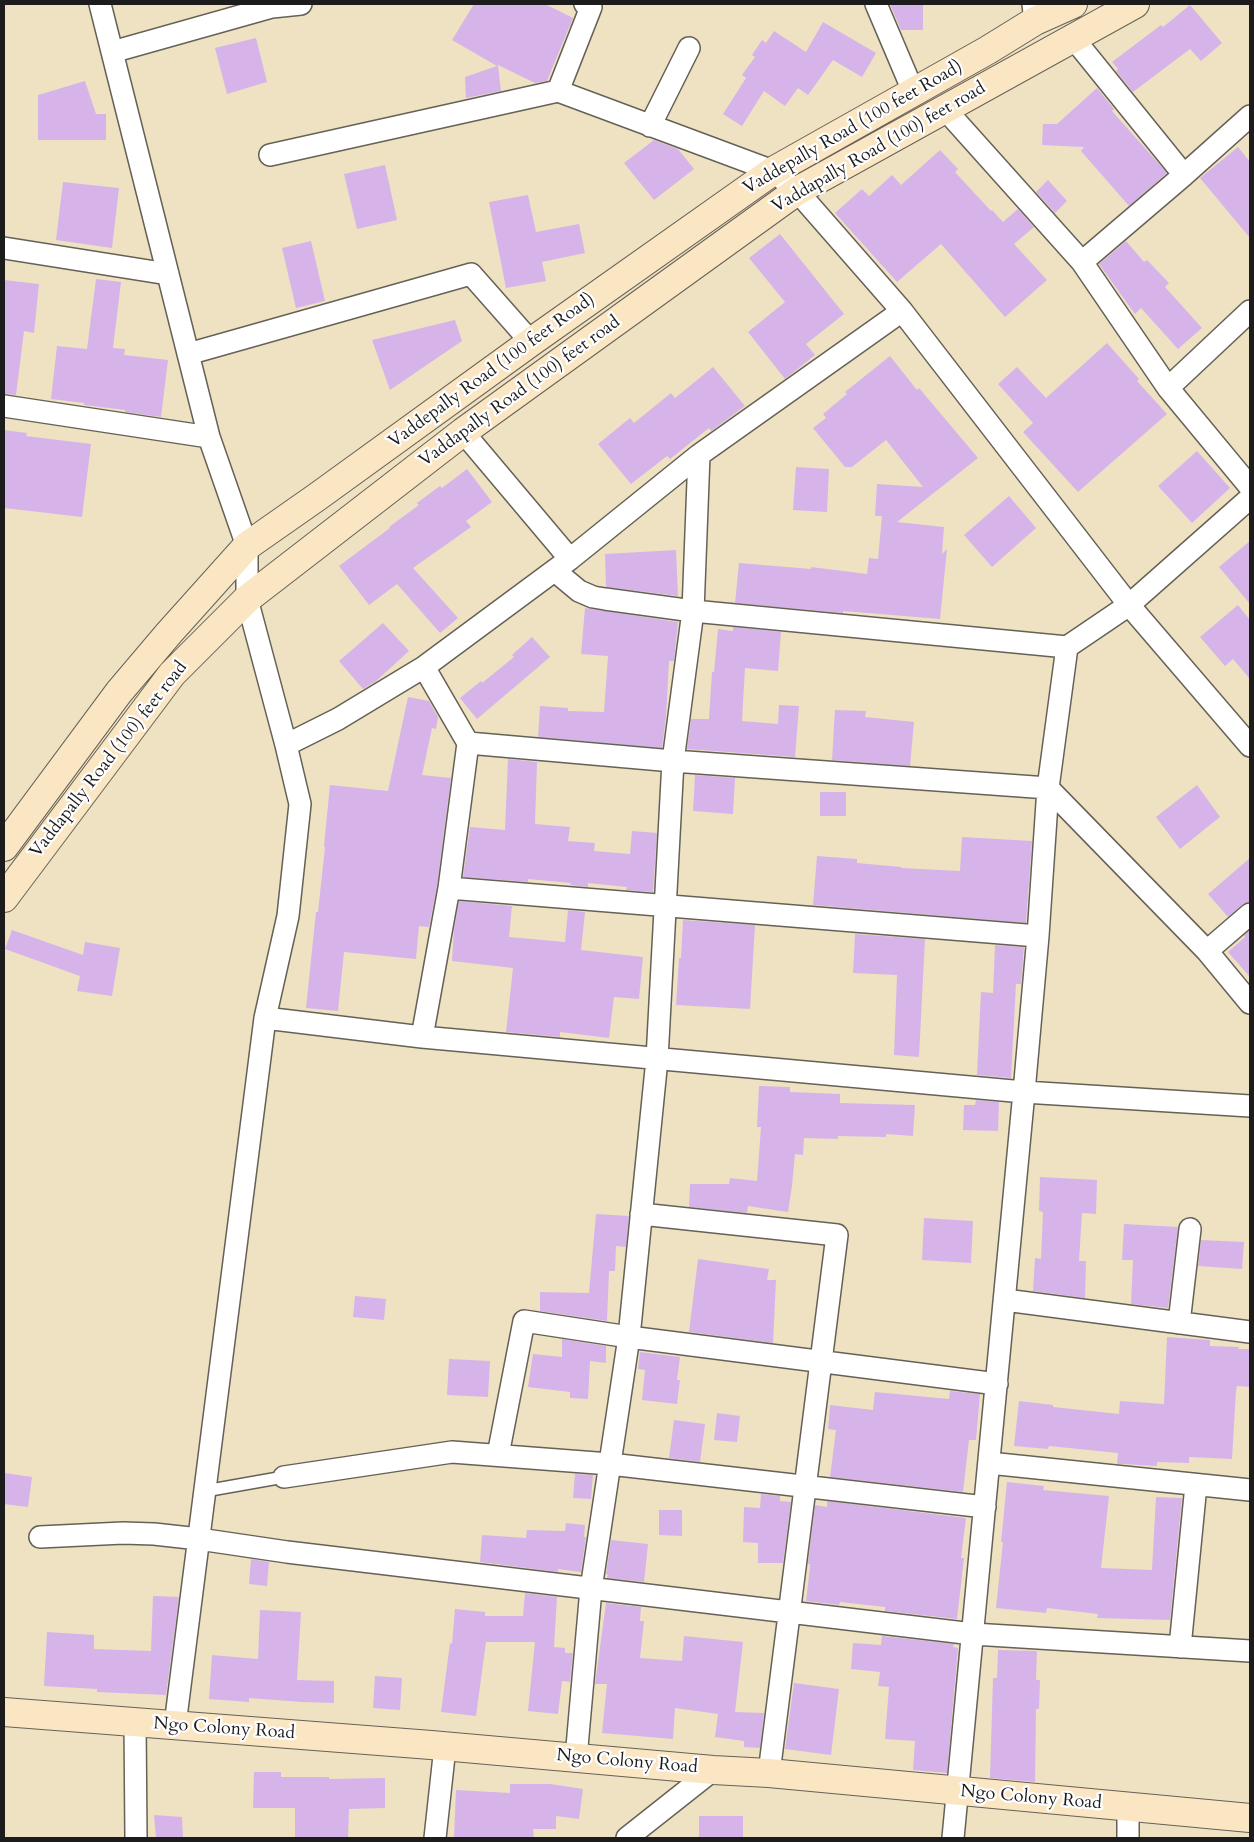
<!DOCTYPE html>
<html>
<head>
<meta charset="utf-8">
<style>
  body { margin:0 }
  #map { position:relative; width:1254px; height:1842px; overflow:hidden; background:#eee2c3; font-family:Cardo,serif }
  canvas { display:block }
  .frame { position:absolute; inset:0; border:5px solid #1c1c1c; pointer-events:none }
</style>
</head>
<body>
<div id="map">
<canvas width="1254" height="1842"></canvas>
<div class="frame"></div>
</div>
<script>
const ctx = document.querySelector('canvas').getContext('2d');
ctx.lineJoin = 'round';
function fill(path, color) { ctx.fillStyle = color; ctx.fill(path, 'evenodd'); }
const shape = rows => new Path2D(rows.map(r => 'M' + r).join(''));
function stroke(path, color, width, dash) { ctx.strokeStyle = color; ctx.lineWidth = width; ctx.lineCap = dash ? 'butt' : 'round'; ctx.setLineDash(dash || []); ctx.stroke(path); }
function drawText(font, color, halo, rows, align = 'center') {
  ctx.font = font + ' Cardo,serif'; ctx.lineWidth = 4.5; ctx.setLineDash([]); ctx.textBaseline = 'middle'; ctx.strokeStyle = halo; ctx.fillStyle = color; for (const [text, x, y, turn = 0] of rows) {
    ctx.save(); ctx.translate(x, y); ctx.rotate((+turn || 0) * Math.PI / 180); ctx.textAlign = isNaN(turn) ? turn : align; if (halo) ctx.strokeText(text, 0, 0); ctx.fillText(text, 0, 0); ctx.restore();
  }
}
fill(shape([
  [474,4,545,4,573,18,547,81,535,83,498,65,501,91,466,98,465,77,497,66,452,40],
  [890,4,923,4,923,30,901,30],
  [1190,5,1222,43,1201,61,1190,49,1133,92,1116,71,1118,69,1112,62,1161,25,1163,27],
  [823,22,876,53,862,77,833,60,808,95,798,88,785,106,764,91,742,126,723,114,746,78,742,75,755,57,752,55,762,40,766,43,774,31,806,52],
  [256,38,267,82,227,94,215,48],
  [85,81,96,114,106,114,106,140,38,140,38,95],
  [1097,88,1114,109,1112,111,1167,173,1129,206,1081,151,1084,147,1042,145,1043,124,1057,124],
  [654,140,678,149,694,169,654,200,624,163],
  [1238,147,1250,162,1250,238,1200,178],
  [940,150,958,169,955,172,991,211,992,210,1003,222,1018,209,1034,227,1014,244,1047,280,1005,317,941,244,897,282,835,213,862,189,869,196,892,175,901,185],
  [385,165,397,220,357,229,344,174],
  [1048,180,1067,201,1055,213,1036,192],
  [63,182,119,188,112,248,56,240],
  [528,195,536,232,579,224,585,253,542,262,546,281,506,288,489,202],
  [780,234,844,314,806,344,815,355,785,379,748,332,785,302,749,258],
  [311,241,325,301,296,308,282,248],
  [1126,241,1144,262,1147,260,1169,283,1165,287,1202,328,1178,349,1141,308,1135,314,1099,264],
  [96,279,121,282,113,348,125,349,124,355,168,360,161,417,125,412,125,410,84,405,84,403,51,399,57,346,87,349],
  [4,280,39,284,34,333,24,331,16,395,4,394],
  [455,320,462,341,390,390,372,340],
  [1107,343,1139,379,1137,381,1167,414,1078,492,1023,432,1033,423,998,384,1017,367,1046,398],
  [890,356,917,390,919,388,978,458,897,522,944,527,942,554,947,549,940,619,843,611,843,613,735,603,739,563,811,569,811,567,867,574,869,558,878,559,882,516,875,516,877,484,923,487,886,440,852,467,845,467,813,428,826,418,823,414,847,394,845,392],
  [713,367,745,406,711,431,709,428,670,459,667,456,631,484,598,444,630,418,634,423,671,393,675,398],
  [4,430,27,433,26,436,91,444,82,517,4,508],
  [1197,451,1230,488,1192,523,1158,486],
  [796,467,829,469,827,512,793,510],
  [467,469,492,502,466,521,471,527,413,568,458,618,440,633,397,584,369,605,339,566,390,528,389,527,419,505,417,503,440,486,442,488],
  [1009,496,1036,528,992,567,964,535],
  [1250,541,1250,604,1219,567],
  [676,550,678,596,606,587,605,554],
  [1238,605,1250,620,1250,679,1233,659,1225,666,1200,637],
  [585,608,678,622,674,661,669,661,666,717,662,748,538,737,540,706,568,708,568,711,604,712,608,656,581,654],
  [383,623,409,651,375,682,363,689,339,661],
  [733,627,781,632,778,671,745,668,742,721,778,724,779,705,799,706,795,757,687,749,691,719,709,719,712,672,714,672,718,629,733,631],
  [532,637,550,657,477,719,460,698,481,681,482,683,514,657,512,655],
  [408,697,429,701,438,717,436,729,432,728,422,775,451,778,437,886,429,927,419,926,416,959,344,952,338,1011,306,1008,316,912,318,912,325,847,324,846,330,785,388,791],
  [835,710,866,711,865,717,914,722,910,766,832,760],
  [508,759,537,762,535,824,570,827,568,841,595,843,594,851,630,854,632,831,657,833,653,892,626,890,627,887,588,883,588,887,570,885,571,883,528,879,528,882,463,877,470,827,505,830],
  [695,775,735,778,733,814,693,811],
  [1197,785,1220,817,1180,849,1156,817],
  [820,792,846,792,846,816,820,816],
  [962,837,1032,841,1026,923,813,905,817,856,857,859,857,863,901,867,901,868,960,871],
  [1250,858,1250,902,1242,905,1228,917,1208,894],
  [459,901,512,906,509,937,565,942,568,910,585,912,581,950,643,957,639,999,614,997,609,1038,560,1032,560,1037,506,1032,513,968,452,961,454,930],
  [683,920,755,925,750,1009,676,1005,679,958,681,958],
  [12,930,83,955,85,942,120,948,112,996,77,991,80,976,5,949],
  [1250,930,1250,977,1228,952,1245,937,1244,935],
  [855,934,925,939,919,1057,894,1055,897,975,853,973],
  [995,945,1024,947,1021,984,1016,984,1011,1078,977,1075,981,992,993,993],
  [759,1086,790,1087,790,1092,840,1094,840,1103,915,1105,913,1136,886,1134,886,1137,838,1136,838,1139,804,1138,803,1155,795,1154,792,1186,788,1212,748,1206,747,1213,689,1207,690,1184,729,1184,730,1178,757,1181,761,1127,757,1127],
  [976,1100,999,1102,998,1131,963,1130,964,1105,975,1105],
  [1040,1177,1097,1180,1096,1214,1082,1213,1079,1261,1086,1261,1085,1298,1033,1291,1035,1258,1041,1259,1043,1212,1039,1211],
  [596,1214,629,1216,626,1247,616,1246,615,1271,609,1271,607,1321,540,1311,540,1292,589,1293],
  [924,1218,973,1221,971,1263,922,1260],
  [1124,1224,1178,1227,1168,1308,1131,1304,1133,1260,1122,1260],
  [1201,1240,1244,1242,1242,1269,1198,1266],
  [698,1259,769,1269,767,1280,776,1280,773,1343,689,1332],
  [355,1296,386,1299,384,1320,353,1317],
  [1167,1337,1210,1340,1210,1346,1239,1347,1238,1349,1250,1349,1250,1387,1237,1386,1236,1390,1232,1459,1189,1457,1189,1463,1157,1462,1157,1466,1123,1464,1117,1464,1118,1453,1049,1446,1048,1449,1014,1446,1019,1401,1053,1405,1053,1407,1119,1414,1120,1401,1164,1404],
  [562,1339,606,1346,606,1363,590,1361,588,1399,570,1398,570,1392,528,1387,533,1354,562,1357],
  [640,1352,680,1357,677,1380,680,1380,677,1404,642,1400,645,1370,638,1369],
  [449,1359,490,1361,488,1397,447,1395],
  [950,1391,980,1394,976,1440,969,1440,963,1492,830,1477,836,1430,828,1429,830,1405,873,1410,875,1392,949,1399],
  [717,1413,740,1416,737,1442,714,1440],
  [674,1420,705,1424,700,1462,669,1458],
  [4,1473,32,1477,28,1507,4,1504],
  [575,1474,593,1475,591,1499,573,1498],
  [1007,1482,1044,1486,1043,1490,1109,1496,1101,1568,1152,1570,1156,1497,1182,1498,1170,1620,1097,1618,1098,1614,1047,1608,1046,1613,996,1608,1003,1542,1001,1542],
  [761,1494,780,1496,780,1501,791,1502,783,1563,758,1563,758,1543,743,1542,744,1507,760,1508],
  [827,1501,966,1518,961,1558,964,1558,957,1619,885,1611,885,1607,840,1602,839,1605,806,1601,810,1567,810,1564,808,1564,815,1505,827,1507],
  [659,1510,682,1510,682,1536,659,1535],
  [566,1523,585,1525,584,1537,586,1537,581,1572,558,1569,558,1572,480,1562,482,1535,526,1538,527,1530,565,1531],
  [611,1540,648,1544,644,1582,607,1578,608,1575,606,1574],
  [251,1559,269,1562,267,1586,249,1584],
  [525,1593,557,1597,554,1647,565,1648,565,1653,573,1653,570,1682,562,1681,558,1714,528,1711,535,1642,486,1642,476,1716,441,1712,450,1643,452,1644,455,1609,485,1612,485,1616,523,1616],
  [153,1596,179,1597,166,1695,97,1692,97,1689,44,1686,47,1632,94,1635,94,1649,151,1651],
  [606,1603,641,1607,640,1621,644,1621,640,1658,682,1661,684,1636,743,1642,735,1712,764,1713,760,1748,744,1747,744,1741,715,1737,718,1714,675,1708,673,1739,602,1733,607,1684,595,1684],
  [260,1610,301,1612,297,1680,334,1681,334,1703,302,1702,249,1698,249,1702,209,1699,212,1655,258,1659],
  [882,1636,954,1644,953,1647,958,1648,947,1773,913,1770,915,1741,885,1739,889,1687,878,1686,880,1672,851,1669,853,1643,881,1645],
  [998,1650,1037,1651,1036,1680,1040,1680,1039,1709,1036,1709,1035,1782,990,1778,993,1678,997,1678],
  [375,1676,402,1678,400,1710,373,1708],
  [794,1683,839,1689,831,1755,785,1749],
  [254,1772,281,1772,281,1777,329,1777,329,1779,385,1778,385,1808,349,1809,348,1838,295,1838,295,1808,253,1808],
  [510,1784,550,1784,583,1789,579,1819,556,1816,556,1829,533,1829,534,1838,454,1838,456,1790,510,1793],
  [154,1815,182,1817,183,1838,156,1838],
  [699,1816,743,1816,743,1838,699,1838]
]), '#d6b4ea');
const lane = shape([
  [205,1491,284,1477]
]);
const street = shape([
  [100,4,209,437,247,546,247,599,286,745,300,804,288,916,265,1018,175,1725],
  [585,4,591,7,558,91,773,171,797,191,902,311,1129,605,1250,746],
  [876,4,913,91],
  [1033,4,1035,21],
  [1074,39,1184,175,1250,116],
  [112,52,272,7,301,4],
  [944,108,1082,262,1168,388,1250,487],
  [650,126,689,48],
  [270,155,558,91],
  [4,248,168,274],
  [1082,262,1184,175],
  [188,354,471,274,531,342],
  [1168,388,1250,311],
  [4,406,209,437],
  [463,432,570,559],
  [555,571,579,591,593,597,605,599,693,611,1067,647],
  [424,667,468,743,673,761,1048,788,1207,951,1250,1003],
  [286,745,338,719,424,667,570,559,699,455,902,311],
  [449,888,1038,936],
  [1207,951,1250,914],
  [265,1018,422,1037,1024,1092,1250,1106],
  [422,1037,449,888,468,743],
  [641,1214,837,1235,769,1773],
  [1005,1300,1250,1332],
  [1179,1323,1190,1229],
  [498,1455,524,1321,629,1337,997,1384],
  [989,1463,1250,1490],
  [284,1477,452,1452,610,1464,985,1507],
  [40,1537,123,1533,154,1534,199,1539,287,1552,973,1634,1250,1651],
  [1180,1647,1196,1485],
  [135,1722,136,1838],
  [576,1758,591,1589,629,1337,657,1059,673,761,693,611,699,455],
  [435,1838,445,1747],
  [627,1838,713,1770],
  [953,1838,1024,1092,1038,936,1048,788,1067,647,1129,605,1250,498],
  [1128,1838,1128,1806]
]);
const secondary = shape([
  [4,847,119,692,169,633,247,546,317,497,531,342,773,171,988,50,1035,21,1073,4],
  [4,898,172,674,247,599,463,432,797,191,1135,4],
  [4,1712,431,1745,713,1770,769,1773,1250,1818]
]);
stroke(lane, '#666156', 14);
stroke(street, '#666156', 24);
stroke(secondary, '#666156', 30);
stroke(lane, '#fff', 11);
stroke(street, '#fff', 21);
stroke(secondary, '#fbe6c4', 28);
drawText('18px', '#1c1c1c', '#fff', [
  ["Vaddepally Road (100 feet Road)",853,128,-30],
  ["Vaddapally Road (100) feet road",879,148,-30],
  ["Vaddepally Road (100 feet Road)",492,371,-36],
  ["Vaddapally Road (100) feet road",520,392,-36],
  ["Vaddapally Road (100) feet road",109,760,-52],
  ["Ngo Colony Road",224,1729,4],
  ["Ngo Colony Road",627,1762,5],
  ["Ngo Colony Road",1031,1798,5]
]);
</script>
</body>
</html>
